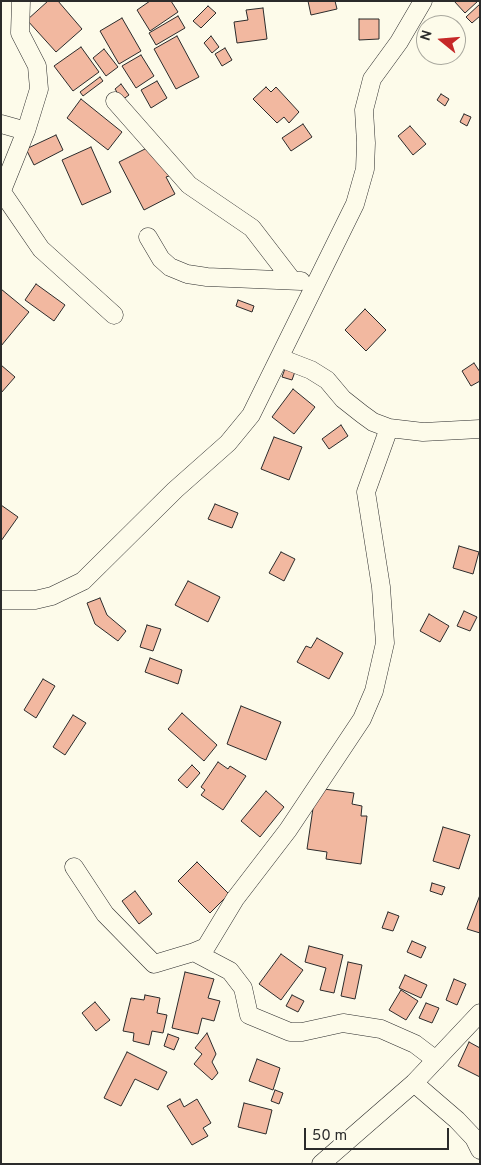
<!DOCTYPE html>
<html>
<head>
<meta charset="utf-8">
<style>
  body { margin:0 }
  #map { position:relative; width:481px; height:1165px; overflow:hidden; background:#fdfbea; font-family:Overpass,sans-serif }
  canvas { display:block }
  .frame { position:absolute; inset:0; border:2px solid #2b2b2b; pointer-events:none }
  .north { position:absolute; left:416px; top:15px; width:50px; height:50px; box-sizing:border-box; background:#fdfbea; border:1px solid #a9a89e; border-radius:50%; rotate:287deg; font-size:14px; font-weight:700; line-height:20px; text-align:center; color:#2b2b2b }
  .north::after { content:''; display:block; margin:auto; width:18px; height:22px; background:#c62828; clip-path:polygon(50% 0,100% 100%,50% 72%,0 100%) }
  .scale { position:absolute; left:304px; top:1128px; width:145px; height:22px; box-sizing:border-box; border:2px solid #2b2b2b; border-top:0; padding-left:6px; font-size:15px; line-height:18px; white-space:nowrap; color:#2b2b2b; -webkit-text-stroke:4px #fdfbea; paint-order:stroke }
</style>
</head>
<body>
<div id="map">
<canvas width="481" height="1165"></canvas>
<div class="frame"></div>
<div class="north">N</div>
<div class="scale">50 m</div>
</div>
<script>
const ctx = document.querySelector('canvas').getContext('2d');
ctx.lineJoin = 'round';
function fill(path, color) { ctx.fillStyle = color; ctx.fill(path, 'evenodd'); }
const shape = rows => new Path2D(rows.map(r => 'M' + r).join(''));
function stroke(path, color, width, dash) { ctx.strokeStyle = color; ctx.lineWidth = width; ctx.lineCap = dash ? 'butt' : 'round'; ctx.setLineDash(dash || []); ctx.stroke(path); }
const building = shape([
  [48,1,58,1,82,29,56,52,27,20,48,1],
  [150,1,171,1,178,12,150,31,137,10,150,1],
  [308,1,335,1,337,9,311,15,308,1],
  [454,1,478,1,465,13,454,1],
  [480,4,480,16,472,23,466,17,480,4],
  [208,6,216,13,201,28,193,21,208,6],
  [263,8,267,39,237,43,234,22,248,20,246,10,263,8],
  [178,16,185,28,156,45,149,33,178,16],
  [122,18,141,51,119,64,100,31,122,18],
  [359,19,379,19,379,39,359,40,359,19],
  [177,36,199,77,176,89,154,49,177,36],
  [211,36,219,47,212,53,204,43,211,36],
  [81,47,99,72,73,91,54,66,81,47],
  [225,48,232,60,222,66,215,54,225,48],
  [104,49,118,67,106,76,93,58,104,49],
  [141,55,154,76,136,88,122,66,141,55],
  [100,77,103,81,83,96,80,92,100,77],
  [157,81,167,98,151,108,141,90,157,81],
  [121,84,129,95,122,100,115,89,121,84],
  [266,87,271,92,276,87,299,112,289,123,284,117,277,123,253,99,266,87],
  [441,94,449,99,445,106,437,100,441,94],
  [81,99,122,132,108,150,67,118,81,99],
  [464,114,471,117,467,126,460,122,464,114],
  [303,124,312,137,291,151,282,138,303,124],
  [410,126,426,144,413,155,398,136,410,126],
  [56,135,63,150,34,165,26,149,56,135],
  [151,146,172,175,166,177,175,194,144,210,119,162,151,146],
  [91,147,111,192,82,205,62,160,91,147],
  [36,284,65,305,54,321,25,300,36,284],
  [1,289,29,312,1,346,1,289],
  [238,300,254,306,252,312,236,306,238,300],
  [365,309,386,330,366,351,345,330,365,309],
  [287,363,297,366,292,380,282,377,287,363],
  [474,363,480,372,480,381,471,386,462,371,474,363],
  [1,365,15,377,1,393,1,365],
  [293,389,315,407,294,434,272,417,293,389],
  [341,425,348,436,329,449,322,439,341,425],
  [274,437,302,447,289,480,261,469,274,437],
  [215,504,238,513,232,528,208,519,215,504],
  [1,505,18,517,1,541,1,505],
  [459,546,479,552,473,574,453,568,459,546],
  [281,552,295,559,284,581,269,573,281,552],
  [188,581,220,597,208,622,175,605,188,581],
  [100,598,107,615,126,631,118,641,95,624,87,603,100,598],
  [464,611,477,617,470,631,457,626,464,611],
  [429,614,449,626,440,642,420,631,429,614],
  [147,625,161,629,153,651,140,647,147,625],
  [317,638,343,653,329,679,297,662,306,646,311,648,317,638],
  [150,658,182,670,178,684,145,672,150,658],
  [43,679,55,686,36,718,24,710,43,679],
  [241,706,281,722,266,760,227,744,241,706],
  [182,713,217,745,204,761,168,729,182,713],
  [73,715,86,723,65,755,53,747,73,715],
  [218,762,228,769,230,766,246,776,223,810,201,795,205,790,201,787,218,762],
  [192,765,200,773,187,788,178,780,192,765],
  [316,788,354,793,352,804,362,806,361,816,367,816,361,864,326,859,327,852,307,849,316,788],
  [266,791,284,807,260,837,241,821,266,791],
  [443,827,470,835,459,869,433,861,443,827],
  [197,862,229,894,210,913,178,881,197,862],
  [432,883,445,887,442,895,430,891,432,883],
  [135,891,152,914,139,924,122,901,135,891],
  [480,895,480,933,467,929,480,895],
  [388,912,399,916,393,931,382,928,388,912],
  [412,941,426,947,421,958,407,952,412,941],
  [309,946,343,955,334,993,320,990,326,968,305,962,309,946],
  [281,954,303,970,281,1000,259,984,281,954],
  [348,962,362,965,355,999,341,996,348,962],
  [185,972,214,979,208,998,220,1001,214,1021,202,1018,198,1034,172,1028,185,972],
  [405,975,427,985,421,998,399,988,405,975],
  [454,979,466,984,457,1005,446,1000,454,979],
  [401,990,418,1001,406,1020,389,1010,401,990],
  [145,995,160,998,157,1013,167,1015,163,1033,152,1031,149,1045,133,1041,134,1033,123,1031,131,998,144,1000,145,995],
  [292,995,304,1001,298,1012,286,1006,292,995],
  [95,1002,110,1020,96,1031,82,1013,95,1002],
  [426,1003,439,1008,432,1023,419,1018,426,1003],
  [207,1033,216,1054,212,1062,218,1073,212,1080,194,1064,202,1054,195,1048,207,1033],
  [168,1034,179,1038,174,1050,164,1046,168,1034],
  [469,1042,480,1048,480,1077,458,1066,469,1042],
  [127,1052,167,1072,158,1090,135,1079,121,1106,104,1098,127,1052],
  [257,1059,280,1068,273,1090,249,1081,257,1059],
  [275,1090,283,1093,279,1104,271,1101,275,1090],
  [180,1099,184,1107,197,1099,211,1123,203,1128,208,1136,192,1145,167,1106,180,1099],
  [244,1103,272,1110,266,1134,238,1127,244,1103]
]);
fill(building, '#f2b8a0');
stroke(building, '#2b2b2b', 1);
const street = shape([
  [115,101,189,185,252,228,292,280],
  [1,124,26,131],
  [2,192,41,249,114,315],
  [1,193,26,131,39,89,37,66,20,33,21,1],
  [148,237,161,259,170,267,187,274,207,277,301,281],
  [280,358,311,370,327,380,343,399,362,414,373,422,389,428,423,432,480,429],
  [1,600,35,600,52,596,83,581,175,490,228,443,251,415,355,204,365,169,366,143,364,110,372,79,399,42,423,1],
  [74,867,105,914,154,964,194,952,230,971,243,988,249,1015,290,1032,302,1032,343,1023,381,1029,415,1044,436,1060],
  [194,952,206,947,235,899,288,830,362,719,374,691,385,643,381,587,366,492,389,428],
  [414,1083,457,1120,474,1138,480,1150],
  [321,1164,414,1083,480,1013]
]);
stroke(street, '#2b2b2b', 19);
stroke(street, '#fdfbea', 18);
</script>
</body>
</html>
